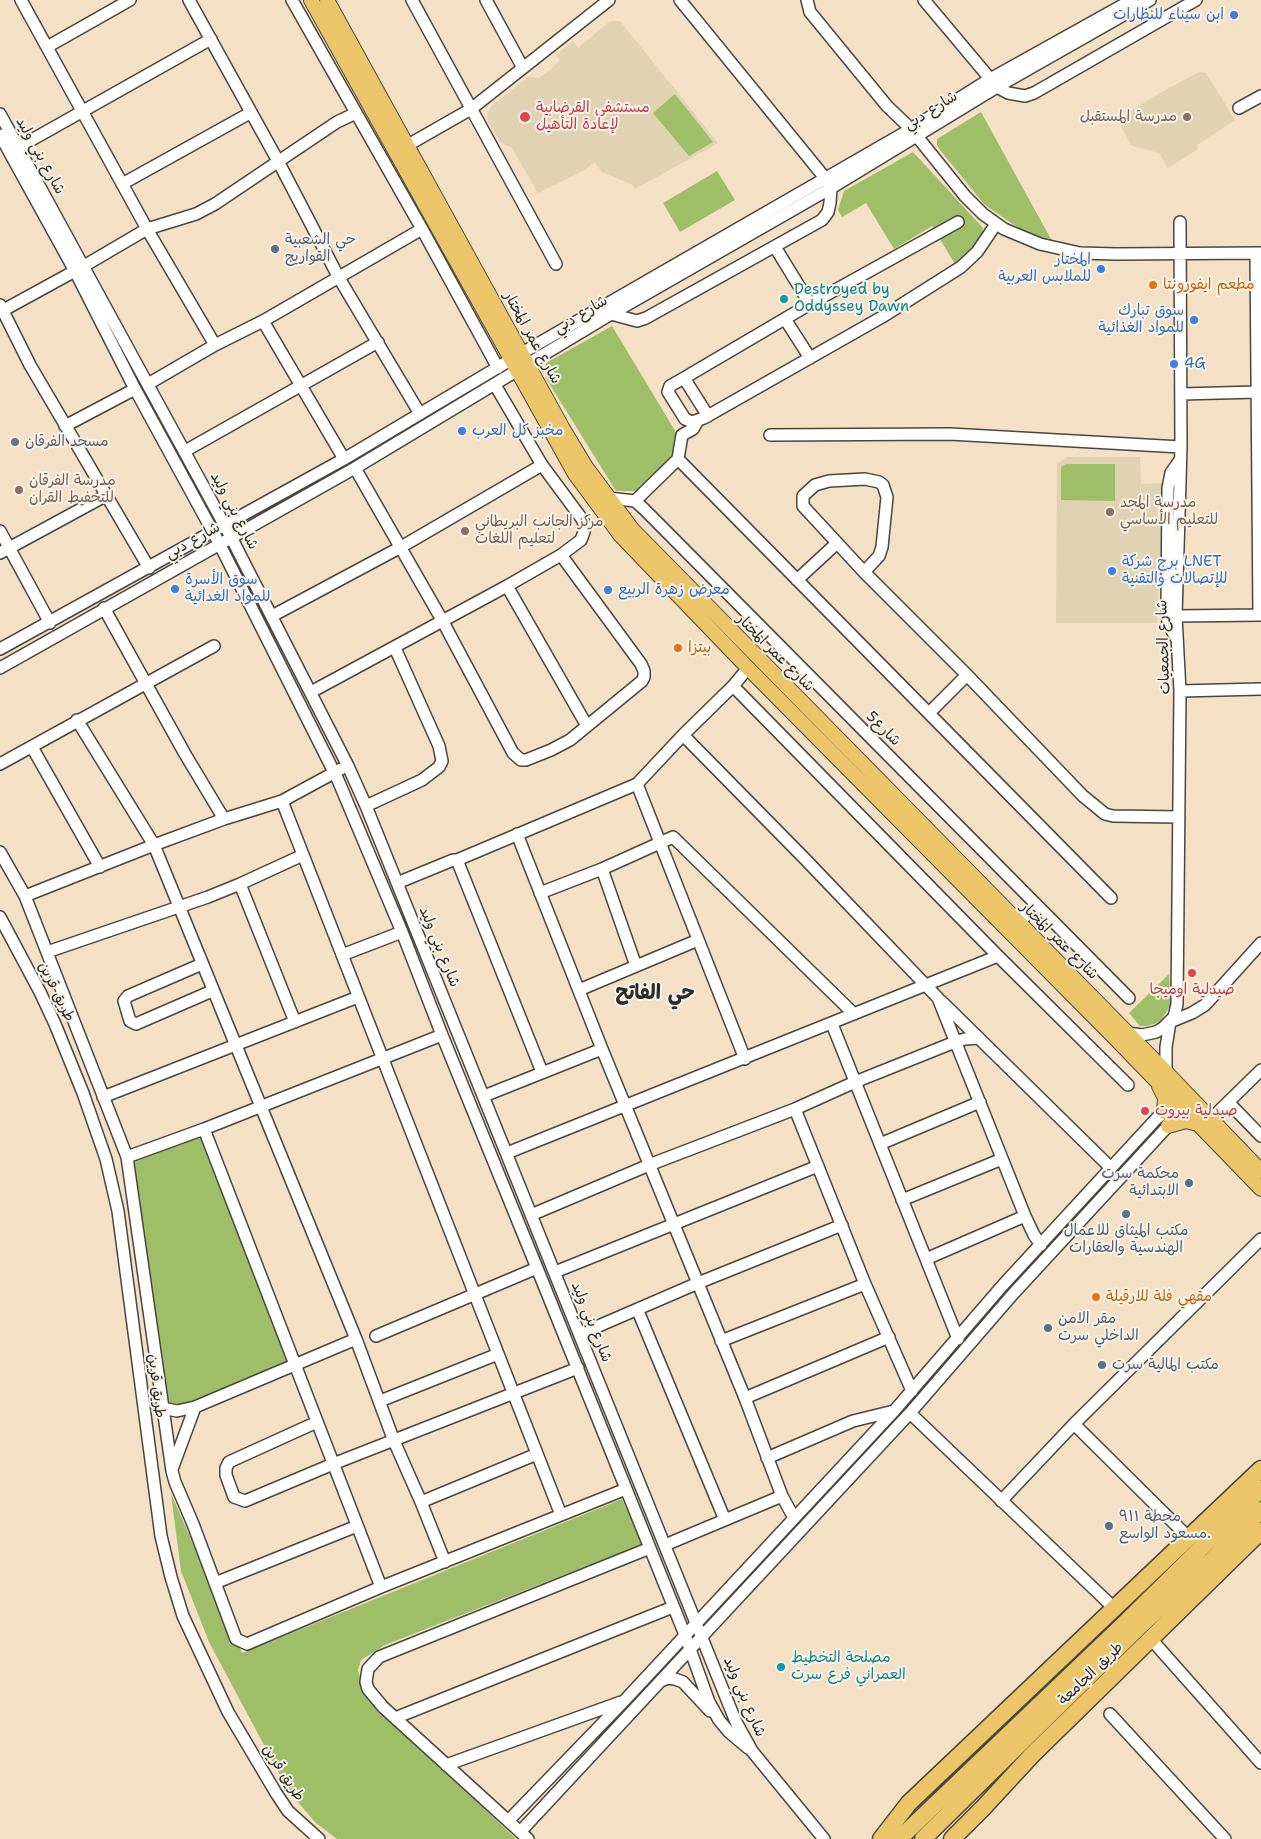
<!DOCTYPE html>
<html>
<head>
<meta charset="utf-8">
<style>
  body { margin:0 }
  canvas { display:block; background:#f4e0c4 }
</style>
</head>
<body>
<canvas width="1261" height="1839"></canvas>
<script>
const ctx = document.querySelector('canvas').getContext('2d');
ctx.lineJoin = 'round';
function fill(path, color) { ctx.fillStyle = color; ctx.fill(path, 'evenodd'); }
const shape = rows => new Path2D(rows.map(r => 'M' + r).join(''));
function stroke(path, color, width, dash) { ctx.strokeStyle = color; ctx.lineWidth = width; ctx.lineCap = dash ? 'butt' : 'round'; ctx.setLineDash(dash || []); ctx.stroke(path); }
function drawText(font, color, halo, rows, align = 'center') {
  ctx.font = font + ' "Shantell Sans","Playpen Sans Arabic",sans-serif'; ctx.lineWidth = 4; ctx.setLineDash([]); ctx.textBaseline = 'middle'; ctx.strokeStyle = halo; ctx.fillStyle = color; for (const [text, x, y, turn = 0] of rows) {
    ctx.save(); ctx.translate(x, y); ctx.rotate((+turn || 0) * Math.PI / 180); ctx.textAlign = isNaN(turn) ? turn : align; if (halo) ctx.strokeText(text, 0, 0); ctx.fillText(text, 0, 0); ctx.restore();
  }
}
fill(shape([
  [610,21,620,21,718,143,635,189,631,184,602,172,594,162,585,170,538,193,512,148,500,142,488,121,487,113,492,106,529,76,539,78,550,70,560,60,556,55,573,41,578,48],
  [1199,72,1206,73,1235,120,1197,145,1198,149,1168,168,1159,153,1132,146,1119,123,1120,118,1158,94],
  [1067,457,1140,457,1141,484,1164,483,1157,623,1056,623,1057,464]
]), '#e1d2b4');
fill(shape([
  [675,94,713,142,689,156,653,113],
  [981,112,1052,241,1026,232,1011,223,984,204,940,150,937,145,937,139],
  [913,152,983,228,983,235,966,257,955,264,932,226,894,249,866,203,842,217,838,210,844,191],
  [717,171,735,200,680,232,663,203],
  [612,326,680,439,678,454,642,491,616,491,547,380,545,371,546,363],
  [1066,464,1115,464,1115,501,1061,500,1061,467],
  [1169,974,1170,1006,1160,1022,1147,1026,1140,1026,1129,1013],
  [204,1127,298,1362,176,1410,163,1402,126,1157],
  [171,1494,242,1653,622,1499,643,1544,385,1645,361,1660,358,1670,363,1688,380,1709,516,1839,337,1839,316,1823,289,1792,209,1642,181,1571]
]), '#9ebf68');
const minor = shape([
  [21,0,147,229,215,345],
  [189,0,278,161,339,278,420,414],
  [292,0,422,229,498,368],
  [412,0,556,264],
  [486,0,523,68],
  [807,0,810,12,887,106,911,129,965,196,983,214,1004,229,1040,244,1080,253,1116,254,1261,253],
  [924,0,997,87,1008,93,1025,96,1034,93,1196,0],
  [47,47,130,0],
  [1239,108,1261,96],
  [0,114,231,537,348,766,366,806,736,1722,752,1751,824,1839],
  [0,135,75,271,135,389,219,543,338,780,402,932,442,1035,537,1268,685,1635,709,1702,719,1720,729,1732,748,1748],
  [408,145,471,109,609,0],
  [19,147,211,39],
  [122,184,250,113],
  [775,247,810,304],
  [1256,254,1259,615],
  [0,305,30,365,149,568],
  [0,312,84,266,147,229,196,214,215,204,337,122,356,113],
  [611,314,637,321,646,318,822,220,828,212,830,203,831,188,825,178,680,0],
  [785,319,810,358],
  [263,321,344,459],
  [684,378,810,304,958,222],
  [148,384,215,345,263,321,422,229],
  [1181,394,1257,392],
  [708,416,684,378,670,386,668,392,685,419,692,422,704,418,882,317,961,267,977,252,996,224],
  [65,426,135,389],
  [770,435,950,434,1181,447],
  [185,451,378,342],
  [678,459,1111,898],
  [355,468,442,620,513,753,521,760,526,760,551,750,570,740,642,681,644,677,644,671,641,664,561,555],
  [608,498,635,501,644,509,1129,998],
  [635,501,678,459,682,435,693,429,697,422],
  [0,531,50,623],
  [0,553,105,496],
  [864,572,879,556,882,547,887,497,883,485,879,482,865,479,829,481,815,485,803,496,803,506,864,572,967,675,1083,796,1105,814,1113,816,1178,817],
  [797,580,837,543],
  [507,586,587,726],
  [104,608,185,754,224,819],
  [272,616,401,547,542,465],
  [1176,616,1261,615],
  [1176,638,1168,623,1167,609,1168,488,1171,473,1180,460],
  [0,649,344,459,522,353,911,129,990,79,1132,0],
  [0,668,355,468,611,314,831,188,997,87,1150,0],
  [733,686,998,956,1128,1085],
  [1180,691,1261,689],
  [311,692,507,586,561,555,581,540,584,532,585,526,582,519,542,465,495,385],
  [929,713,967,675],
  [77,720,154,845,356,1339,394,1441,421,1502,445,1562],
  [683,735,805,859,938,998,1025,1216,1034,1235,1041,1245],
  [32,747,100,867],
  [0,764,214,646],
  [637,784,745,1059],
  [282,801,561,1515],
  [366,806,422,780,439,767,442,761,439,746,395,648],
  [517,834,602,1049,745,1398,782,1496,794,1518],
  [0,852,25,896,127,1157,172,1471,175,1482,193,1524,236,1639,247,1644,381,1587,626,1489],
  [457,860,542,1072],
  [602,869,636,966],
  [397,883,453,860,457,860,637,784,683,735,733,686,748,668],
  [240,884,295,1022],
  [540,893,602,869,673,837,854,1014],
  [25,896,154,845,224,819,282,801,341,769],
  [0,917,40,992,55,1024,83,1093,106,1159,118,1211,161,1536,171,1577,183,1616,228,1712,276,1793,288,1811,319,1839],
  [1019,923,1036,904],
  [47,952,208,897,240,884,303,855],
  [342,955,402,932],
  [202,964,128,996,124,1001,130,1021,136,1024,212,991],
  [579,990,698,940],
  [941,1001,1111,1168],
  [832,1024,958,1339],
  [1127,1033,1142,1035,1156,1032,1163,1028,1174,1017,1177,1004,1180,691,1176,616,1181,447,1180,222],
  [1163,1074,1166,1072,1166,1047,1170,1022,1192,1013,1205,1005,1261,943],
  [484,1096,602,1049],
  [103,1097,358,997],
  [1228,1102,1261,1136],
  [795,1109,865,1284,912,1391],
  [1211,1119,1261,1070],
  [204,1129,381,1587],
  [880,1144,980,1102],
  [507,1153,998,956],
  [127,1157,204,1129,442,1035],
  [902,1200,1002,1159],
  [531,1215,649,1165,795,1109,855,1082,955,1042,965,1039,979,1038],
  [926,1259,1025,1216],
  [555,1272,818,1166],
  [638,1311,725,1520],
  [580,1334,698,1283,842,1225],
  [376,1336,537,1268],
  [721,1341,865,1284],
  [745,1398,889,1337],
  [380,1401,498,1354],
  [162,1408,177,1411,195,1407,356,1339],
  [910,1413,1114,1608],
  [317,1422,229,1462,226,1468,226,1475,234,1497,245,1501,333,1464,578,1368],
  [1074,1424,1189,1538],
  [767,1458,853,1421,894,1411],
  [172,1469,195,1407],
  [1001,1501,1074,1424,1261,1239],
  [421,1502,537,1454],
  [665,1545,782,1496],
  [215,1583,357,1526],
  [1151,1639,1261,1763],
  [661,1681,668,1678,675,1679,683,1682,710,1711],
  [1110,1714,1225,1839],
  [395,1718,673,1607],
  [446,1765,621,1702],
  [508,1821,624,1701,894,1411,1003,1285,1157,1118,1184,1098],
  [520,1832,910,1413,1013,1294,1168,1126,1179,1104],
  [528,1839,383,1707,368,1689,366,1682,368,1669,379,1657,650,1548]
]);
const major = shape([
  [311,0,575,474,621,536,748,668,1114,1037,1261,1189],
  [327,0,562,427,586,467,632,529,1166,1072,1261,1171],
  [1159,1086,1165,1098,1164,1112],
  [1168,1126,1186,1121,1198,1124]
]);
const highway = shape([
  [881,1839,909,1803,1261,1469],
  [899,1839,1125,1623,1261,1489],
  [923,1839,1143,1623,1211,1561,1261,1510],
  [952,1839,983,1808,1032,1755,1261,1531]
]);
stroke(minor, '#494642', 14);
stroke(major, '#494642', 16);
stroke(highway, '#494642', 19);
stroke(minor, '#fff', 11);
stroke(major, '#ecc569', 14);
stroke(highway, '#ecc569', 16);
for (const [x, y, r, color] of [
  [1234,15,5,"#3f7fe0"],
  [525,117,6,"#e0444e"],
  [1187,117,5,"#8d6e63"],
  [275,249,5,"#5c6f8a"],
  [1101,269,5,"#3f7fe0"],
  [1153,285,5,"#e8710a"],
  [784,299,5,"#0f9aa8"],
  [1194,320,5,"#3f7fe0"],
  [1174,364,5,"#3f7fe0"],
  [462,431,5,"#3f7fe0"],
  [15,442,5,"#6b7280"],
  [19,490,5,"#8d6e63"],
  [1110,512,5,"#8d6e63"],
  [465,531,5,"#8d6e63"],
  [1112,571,5,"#3f7fe0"],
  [175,589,5,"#3f7fe0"],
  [608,590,5,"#3f7fe0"],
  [678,648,5,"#e8710a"],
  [1192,973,5,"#e0444e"],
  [1145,1111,5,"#e0444e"],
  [1189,1183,5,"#5c6f8a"],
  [1126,1214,5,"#5c6f8a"],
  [1096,1297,5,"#e8710a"],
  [1048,1328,5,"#5c6f8a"],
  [1102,1365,5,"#5c6f8a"],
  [1109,1526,5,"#5c6f8a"],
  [781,1667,5,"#0f9aa8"]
]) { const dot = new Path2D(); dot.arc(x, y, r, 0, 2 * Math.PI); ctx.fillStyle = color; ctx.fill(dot); stroke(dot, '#f7f3e8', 2); }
drawText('15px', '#366cbe', '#f7f3e8', [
  ["ابن سيناء للنظارات",1224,15,"right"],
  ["المختار",1091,260,"right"],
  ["للملابس العربية",1091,277,"right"],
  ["سوق تبارك",1184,311,"right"],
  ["للمواد الغذائية",1184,328,"right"],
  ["4G",1184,364],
  ["مخبز كل العرب",472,431],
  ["برج شركة LNET",1122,562],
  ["للإتصالات والتقنية",1122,579],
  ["سوق الأسرة",185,580],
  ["للمواد الغدائية",185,597],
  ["معرض زهرة الربيع",618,590]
], 'left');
drawText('15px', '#be3a42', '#f7f3e8', [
  ["مستشفي القرضابية",536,108],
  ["لإعادة التأهيل",536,125],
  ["صيدلية اوميجا",1192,990,"center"],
  ["صيدلية بيروت",1155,1111]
], 'left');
drawText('15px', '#2b2b2b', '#f7f3e8', [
  ["شارع دبي",931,111,-32],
  ["شارع بني وليد",40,156,61],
  ["شارع دبي",581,315,-31],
  ["شارع عمر المختار",532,338,61],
  ["شارع بني وليد",234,511,62],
  ["شارع دبي",193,541,-29],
  ["شارع الجمعيات",1164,647,-92],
  ["شارع عمر المختار",775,653,45],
  ["شارع5",883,729,45],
  ["شارع عمر المختار",1059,941,45],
  ["شارع بني وليد",439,947,68],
  ["طريق قرين",56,992,64],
  ["شارع بني وليد",591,1322,68],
  ["طريق قرين",156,1386,83],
  ["طريق الجامعة",1091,1674,-44],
  ["شارع بني وليد",744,1697,67],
  ["طريق قرين",283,1773,57]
]);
drawText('15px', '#785e54', '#f7f3e8', [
  ["مدرسة المستقبل",1177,117,"right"],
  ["مدرسة الفرقان",29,481],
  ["للتحفيط القران",29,498],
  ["مدرسة المجد",1120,503],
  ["للتعليم الأساسي",1120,520],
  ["مركز الجانب البريطاني",475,522],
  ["لتعليم اللغات",475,539]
], 'left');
drawText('15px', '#4e5e75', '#f7f3e8', [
  ["حي الشعبية",285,240],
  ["القواريج",285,257],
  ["محكمة سرت",1179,1174,"right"],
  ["الابتدائية",1179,1191,"right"],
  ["مكتب الميثاق للاعمال",1126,1231,"center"],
  ["الهندسية والعقارات",1126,1248,"center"],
  ["مقر الامن",1058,1319],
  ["الداخلي سرت",1058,1336],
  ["مكتب المالية سرت",1112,1365],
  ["محطة ٩١١",1119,1517],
  ["مسعود الواسع.",1119,1534]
], 'left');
drawText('15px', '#c56008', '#f7f3e8', [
  ["مطعم ايفورونتا",1163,285],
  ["بيتزا",688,648],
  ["مقهي فلة للارقيلة",1106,1297]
], 'left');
drawText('15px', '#0d838f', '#f7f3e8', [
  ["Destroyed by",794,290],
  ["Oddyssey Dawn",794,307],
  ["مصلحة التخطيط",791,1658],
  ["العمراني فرع سرت",791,1675]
], 'left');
drawText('15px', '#5b616d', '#f7f3e8', [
  ["مسحد الفرقان",25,442]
], 'left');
drawText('bold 20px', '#2b2b2b', '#f7f3e8', [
  ["حي الفاتح",655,994]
]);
</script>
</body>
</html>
